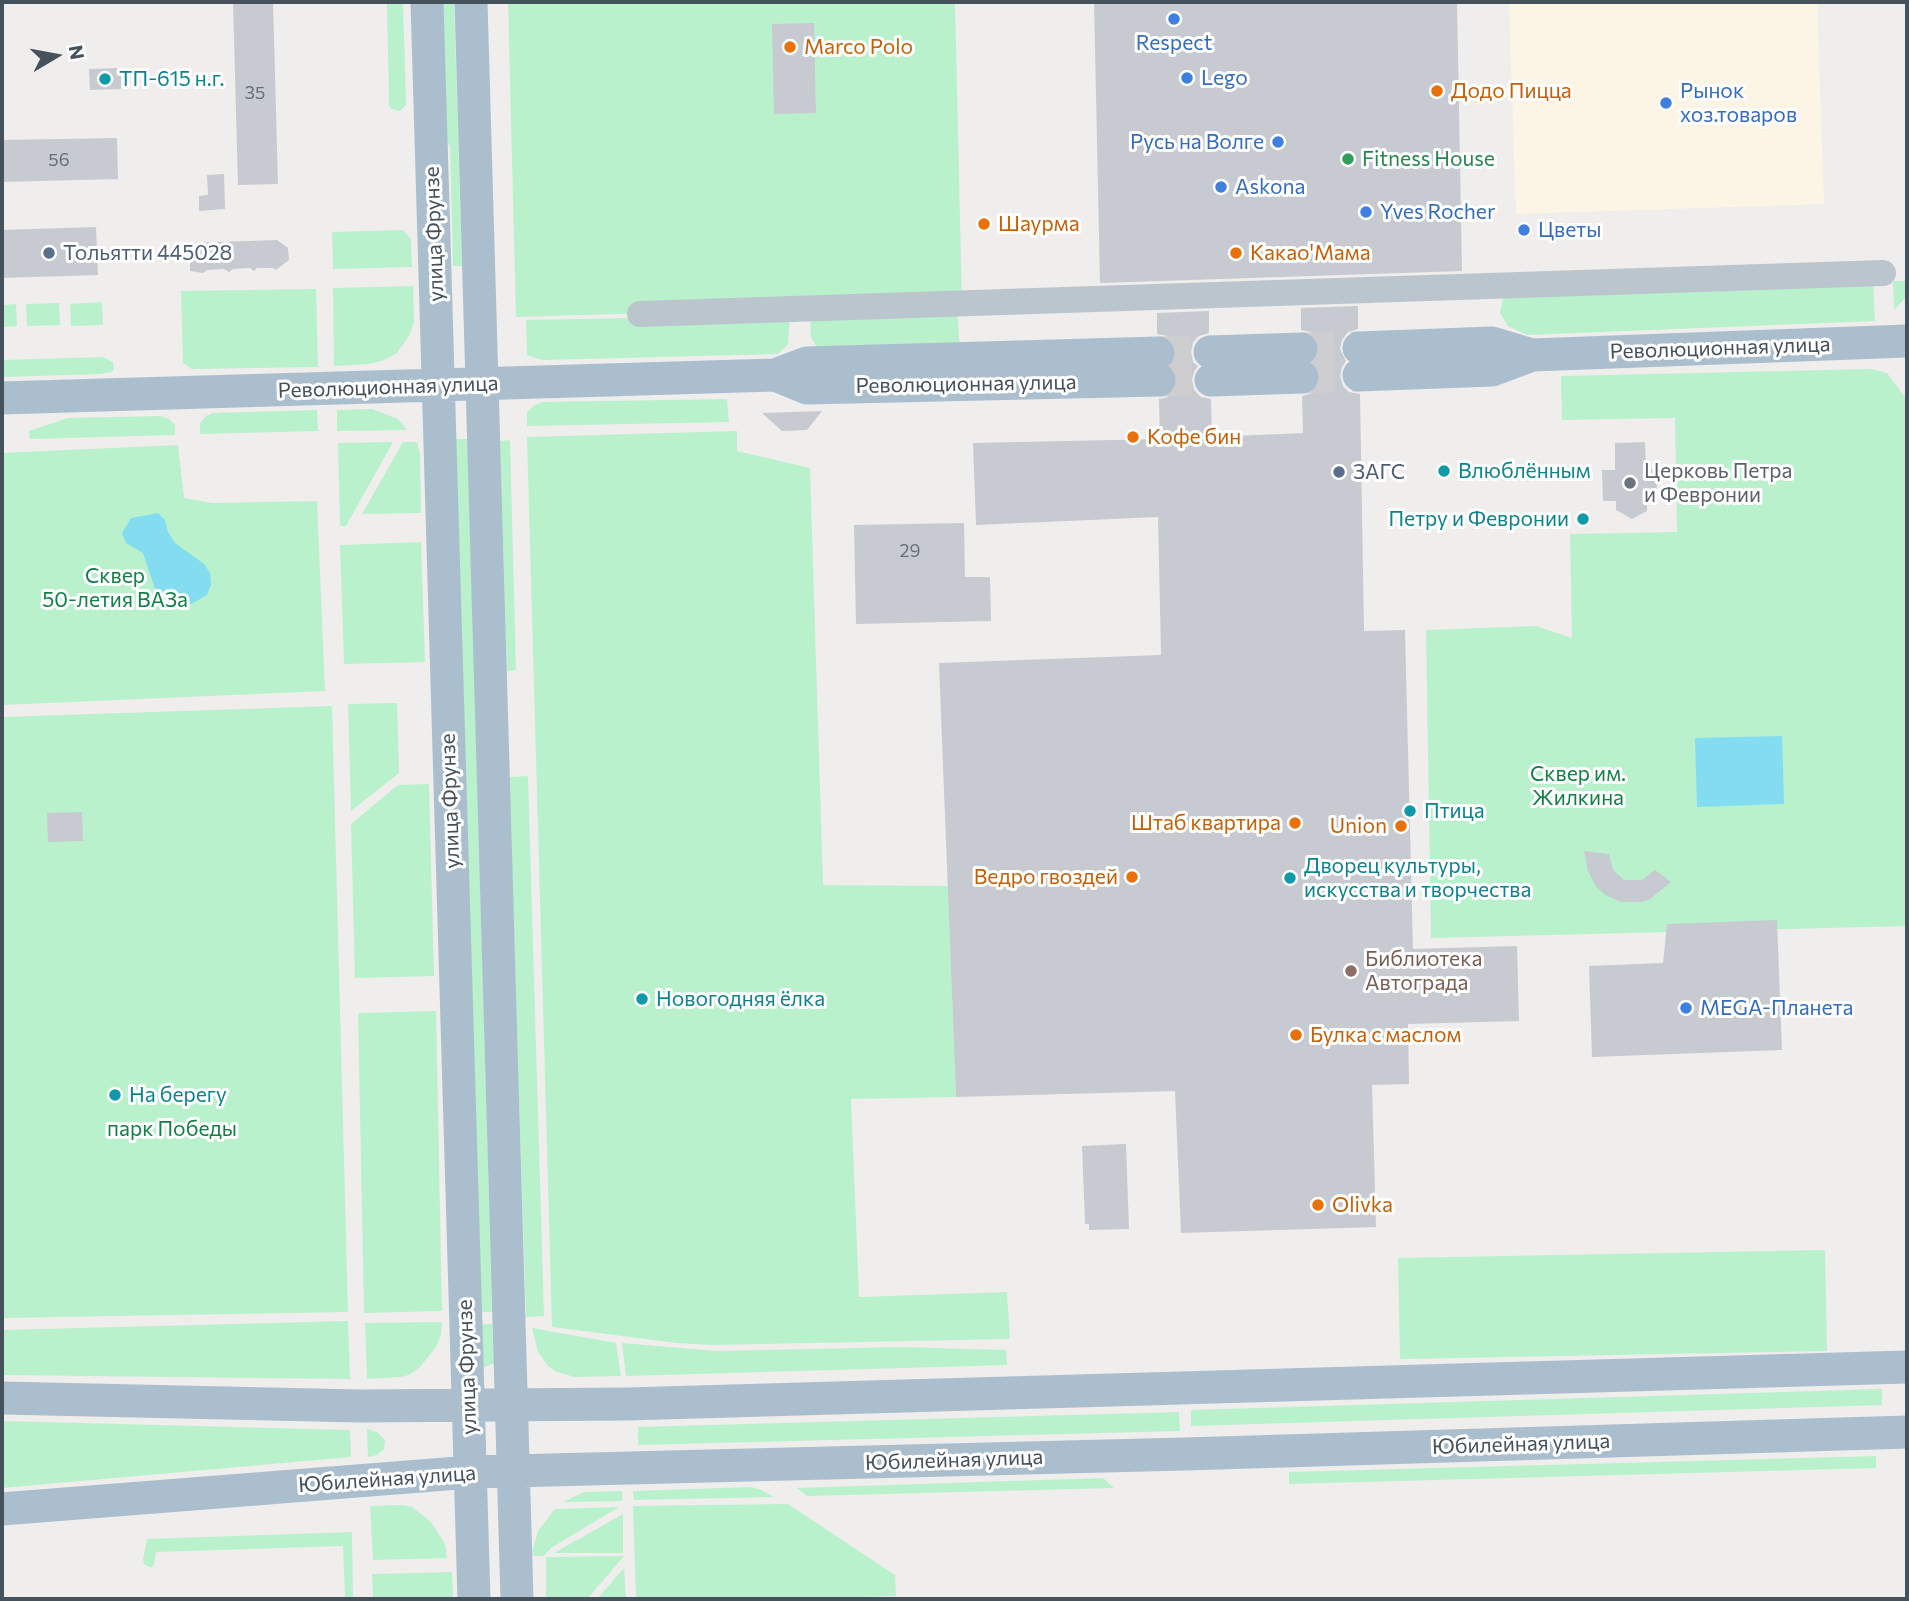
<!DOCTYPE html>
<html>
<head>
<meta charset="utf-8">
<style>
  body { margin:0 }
  #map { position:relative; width:1909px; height:1601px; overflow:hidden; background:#f0eded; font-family:Commissioner,sans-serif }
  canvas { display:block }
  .frame { position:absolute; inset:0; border:4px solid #45515b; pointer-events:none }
  .north { position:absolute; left:21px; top:21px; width:70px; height:70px; -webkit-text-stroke:5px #fff; paint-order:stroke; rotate:80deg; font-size:19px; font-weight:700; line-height:28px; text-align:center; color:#45515b }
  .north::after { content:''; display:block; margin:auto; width:24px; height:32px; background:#45515b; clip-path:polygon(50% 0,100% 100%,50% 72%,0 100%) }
</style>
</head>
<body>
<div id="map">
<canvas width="1909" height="1601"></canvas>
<div class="frame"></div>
<div class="north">N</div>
</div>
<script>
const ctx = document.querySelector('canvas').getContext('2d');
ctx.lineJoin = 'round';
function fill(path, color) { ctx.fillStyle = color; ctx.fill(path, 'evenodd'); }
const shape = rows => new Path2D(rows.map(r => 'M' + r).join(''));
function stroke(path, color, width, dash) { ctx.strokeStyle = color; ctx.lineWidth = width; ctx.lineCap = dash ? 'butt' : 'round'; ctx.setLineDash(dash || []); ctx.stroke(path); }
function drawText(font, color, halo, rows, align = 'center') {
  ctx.font = font + ' Commissioner,sans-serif'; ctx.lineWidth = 6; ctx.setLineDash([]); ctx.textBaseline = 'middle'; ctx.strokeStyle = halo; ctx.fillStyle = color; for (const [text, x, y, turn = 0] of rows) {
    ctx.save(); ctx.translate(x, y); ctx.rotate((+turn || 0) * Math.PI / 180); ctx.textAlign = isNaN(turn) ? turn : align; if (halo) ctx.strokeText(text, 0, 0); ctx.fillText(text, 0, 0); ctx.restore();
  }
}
fill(shape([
  [1509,2,1817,2,1824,204,1516,214]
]), '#fcf5e5');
fill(shape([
  [387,2,403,2,406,105,400,111,391,109,389,105],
  [436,2,454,2,462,266,453,266,450,147,442,133],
  [508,2,955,2,962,304,516,317],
  [403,230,411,239,412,267,333,269,332,232],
  [1873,281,1875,321,1527,335,1508,326,1500,313,1503,298],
  [1893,281,1907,281,1905,298,1894,310],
  [413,286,414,322,409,336,397,353,382,361,369,364,334,366,333,288],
  [316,289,318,367,192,369,183,363,181,291],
  [102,302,103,325,71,326,70,304],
  [59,303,60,325,27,326,26,304],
  [16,304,17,326,2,327,2,305],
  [957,310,960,350,817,347,811,338,810,314],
  [790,315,788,344,778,354,542,360,527,355,526,320],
  [103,357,113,362,114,370,111,372,100,374,2,377,2,360],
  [1871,369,1887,373,1907,400,1907,926,1431,938,1426,630,1536,626,1572,638,1570,534,1677,532,1675,418,1562,420,1561,376],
  [727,399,729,422,527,426,527,412,533,406,542,402],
  [372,409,398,419,407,430,337,431,337,410],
  [317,410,318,431,200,434,200,423,205,417,213,413],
  [160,416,169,419,175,425,175,435,30,439,29,431,68,418],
  [737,431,737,451,810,468,823,885,948,886,956,1097,851,1099,859,1297,1007,1292,1010,1339,712,1345,677,1343,552,1327,527,437],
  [452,439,468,439,492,1312,475,1312],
  [510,440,516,670,507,671,500,441],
  [393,442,346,526,340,526,338,443],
  [403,442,417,442,420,454,421,513,362,514],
  [178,445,184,498,212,503,317,501,325,691,2,705,2,453],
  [421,542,425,662,344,664,340,545],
  [397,703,399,773,351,811,348,704],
  [332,706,348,1312,2,1318,2,717],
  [528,776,544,1316,526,1317,509,777],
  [429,784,434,976,355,978,351,824,398,785],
  [436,1011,442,1311,364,1313,358,1013],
  [1825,1250,1827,1351,1400,1359,1398,1258],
  [348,1321,350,1379,2,1375,2,1330],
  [442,1322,441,1335,436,1347,420,1367,409,1375,400,1377,367,1379,365,1323],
  [492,1324,494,1363,485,1367,480,1366,475,1325],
  [532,1328,616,1343,621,1376,574,1377,555,1371,548,1366,538,1352],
  [622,1343,717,1351,901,1347,1006,1350,1007,1365,626,1376],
  [1882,1389,1882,1405,1191,1426,1191,1410],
  [1179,1412,1180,1431,638,1445,638,1427],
  [2,1421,350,1430,351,1457,2,1488],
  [367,1429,377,1432,385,1440,384,1449,377,1455,368,1457],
  [1876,1456,1876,1468,1289,1484,1289,1472],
  [1103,1478,1114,1488,807,1496,797,1488],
  [750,1487,759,1489,774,1497,634,1500,633,1491],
  [622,1491,622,1501,563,1502,584,1492],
  [788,1504,895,1575,896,1596,806,1599,636,1599,633,1506],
  [402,1505,412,1507,431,1522,445,1544,447,1558,373,1560,370,1506],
  [619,1507,551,1548,544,1556,534,1556,532,1552,538,1531,555,1509],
  [623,1514,623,1553,554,1553],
  [352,1532,353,1599,345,1599,343,1546,156,1552,154,1564,151,1568,144,1564,143,1560,147,1539],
  [624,1556,587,1599,546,1599,546,1557],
  [624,1568,626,1599,597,1599],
  [452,1572,453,1599,373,1599,372,1574]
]), '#b9f1cd');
fill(shape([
  [158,513,165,520,168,532,175,543,204,564,210,573,211,585,207,595,186,607,176,607,157,595,143,553,126,543,122,533,131,518],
  [1782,736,1784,804,1697,807,1695,738]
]), '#84dcf0');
fill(shape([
  [233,2,273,2,278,184,238,185],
  [1094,2,1457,2,1462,271,1100,283],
  [814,23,816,113,774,114,772,24],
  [121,68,121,89,90,90,89,69],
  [117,138,118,179,2,182,2,140],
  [224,174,225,209,199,211,199,196,208,195,207,175],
  [96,227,98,275,2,278,2,230],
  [277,240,288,248,289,260,276,270,273,268,257,268,254,271,250,268,233,269,229,272,224,269,207,270,203,273,190,271,190,243],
  [1358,306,1358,329,1348,332,1342,340,1340,349,1346,361,1342,367,1340,376,1343,386,1349,392,1360,394,1364,631,1405,630,1413,949,1517,946,1519,1021,1408,1024,1409,1084,1372,1085,1376,1227,1181,1233,1175,1091,956,1097,939,663,1161,655,1158,517,976,525,973,443,1160,439,1159,399,1168,397,1175,390,1178,379,1171,366,1177,353,1175,344,1168,336,1157,334,1157,313,1209,311,1209,333,1199,336,1193,342,1191,352,1193,362,1198,366,1194,372,1192,380,1194,390,1201,397,1211,399,1212,437,1303,433,1302,396,1313,393,1319,385,1321,377,1319,367,1314,363,1318,357,1320,348,1318,339,1311,332,1301,330,1301,308],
  [822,411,807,430,782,431,762,413],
  [1645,442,1646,469,1657,469,1657,497,1647,497,1647,511,1632,519,1616,510,1616,501,1603,501,1602,470,1615,470,1615,443],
  [964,523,965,577,990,577,991,621,856,624,854,525],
  [82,812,83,841,48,842,47,813],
  [1584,851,1609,854,1613,870,1624,880,1642,880,1655,870,1671,882,1650,899,1642,902,1621,902,1605,895,1595,885,1588,871],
  [1777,920,1782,1050,1592,1057,1589,966,1663,963,1667,924],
  [1126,1144,1129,1229,1089,1230,1089,1224,1085,1224,1082,1146]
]), '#c7cad0');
stroke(shape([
  [1301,349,1359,348],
  [1158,353,1210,352],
  [1302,377,1359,375],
  [1159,380,1211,380]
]), '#ceced0', 33, [33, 17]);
stroke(shape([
  [640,314,1883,273]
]), '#bbc5cd', 26);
stroke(shape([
  [427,2,474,1599],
  [471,2,517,1599],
  [1359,348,1492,343,1532,355,1907,341],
  [1210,352,1301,349],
  [775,375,807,388,1159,380],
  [1359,375,1492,370,1532,355],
  [1211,380,1302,377],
  [2,398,775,375,807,363,1158,353],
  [2,1398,360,1406,627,1404,1907,1367],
  [2,1509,471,1472,1185,1454,1907,1432]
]), '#abbece', 33);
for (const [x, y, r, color] of [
  [1174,19,7,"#3f7fe0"],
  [790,47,7,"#e8710a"],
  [1187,78,7,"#3f7fe0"],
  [105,79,7,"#0f9aa8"],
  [1437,91,7,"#e8710a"],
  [1666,103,7,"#3f7fe0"],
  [1278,142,7,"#3f7fe0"],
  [1348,159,7,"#2e9e5b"],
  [1221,187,7,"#3f7fe0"],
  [1366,212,7,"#3f7fe0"],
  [984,224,7,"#e8710a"],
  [1524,230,7,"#3f7fe0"],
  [49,253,7,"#5c6f8a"],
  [1236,253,7,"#e8710a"],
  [1133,437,7,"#e8710a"],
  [1444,471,7,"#0f9aa8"],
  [1339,472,7,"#5c6f8a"],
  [1630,483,7,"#6b7280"],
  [1583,519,7,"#0f9aa8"],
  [1410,811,7,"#0f9aa8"],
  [1295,823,7,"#e8710a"],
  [1401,826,7,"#e8710a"],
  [1132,877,7,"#e8710a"],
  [1290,878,7,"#0f9aa8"],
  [1351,971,7,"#8d6e63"],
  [642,999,7,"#0f9aa8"],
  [1686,1008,7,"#3f7fe0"],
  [1296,1035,7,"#e8710a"],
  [115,1095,7,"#0f9aa8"],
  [1318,1205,7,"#e8710a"]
]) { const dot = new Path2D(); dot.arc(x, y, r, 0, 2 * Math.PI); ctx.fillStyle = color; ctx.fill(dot); stroke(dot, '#fff', 2.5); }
drawText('18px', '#666f78', null, [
  ["35",255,93],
  ["56",59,160],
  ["29",910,551]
]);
drawText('21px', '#366cbe', '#fff', [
  ["Respect",1174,43,"center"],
  ["Lego",1201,78],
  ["Рынок",1680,91],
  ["хоз.товаров",1680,115],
  ["Русь на Волге",1264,142,"right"],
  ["Askona",1235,187],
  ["Yves Rocher",1380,212],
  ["Цветы",1538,230],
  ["MEGA-Планета",1700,1008]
], 'left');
drawText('21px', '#c56008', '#fff', [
  ["Marco Polo",804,47],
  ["Додо Пицца",1451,91],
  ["Шаурма",998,224],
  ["Какао'Мама",1250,253],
  ["Кофе бин",1147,437],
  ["Штаб квартира",1281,823,"right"],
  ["Union",1387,826,"right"],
  ["Ведро гвоздей",1118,877,"right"],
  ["Булка с маслом",1310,1035],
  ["Olivka",1332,1205]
], 'left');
drawText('21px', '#0d838f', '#fff', [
  ["ТП-615 н.г.",119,79],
  ["Влюблённым",1458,471],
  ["Петру и Февронии",1569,519,"right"],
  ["Птица",1424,811],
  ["Дворец культуры,",1304,866],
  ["искусства и творчества",1304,890],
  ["Новогодняя ёлка",656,999],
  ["На берегу",129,1095]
], 'left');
drawText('21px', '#27864d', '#fff', [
  ["Fitness House",1362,159]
], 'left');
drawText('21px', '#45515b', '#fff', [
  ["улица Фрунзе",434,234,-92],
  ["Революционная улица",1720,348,-2],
  ["Революционная улица",966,384,-1],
  ["Революционная улица",388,387,-2],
  ["улица Фрунзе",450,801,-92],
  ["улица Фрунзе",467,1367,-92],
  ["Юбилейная улица",1521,1444,-2],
  ["Юбилейная улица",954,1460,-2],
  ["Юбилейная улица",387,1479,-4]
]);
drawText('21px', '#4e5e75', '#fff', [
  ["Тольятти 445028",63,253],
  ["ЗАГС",1353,472]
], 'left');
drawText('21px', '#5b616d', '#fff', [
  ["Церковь Петра",1644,471],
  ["и Февронии",1644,495]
], 'left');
drawText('21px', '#128046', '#fff', [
  ["Сквер",115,576],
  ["50-летия ВАЗа",115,600],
  ["Сквер им.",1578,774],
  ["Жилкина",1578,798],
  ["парк Победы",172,1129]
]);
drawText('21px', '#785e54', '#fff', [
  ["Библиотека",1365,959],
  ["Автограда",1365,983]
], 'left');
</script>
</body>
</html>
